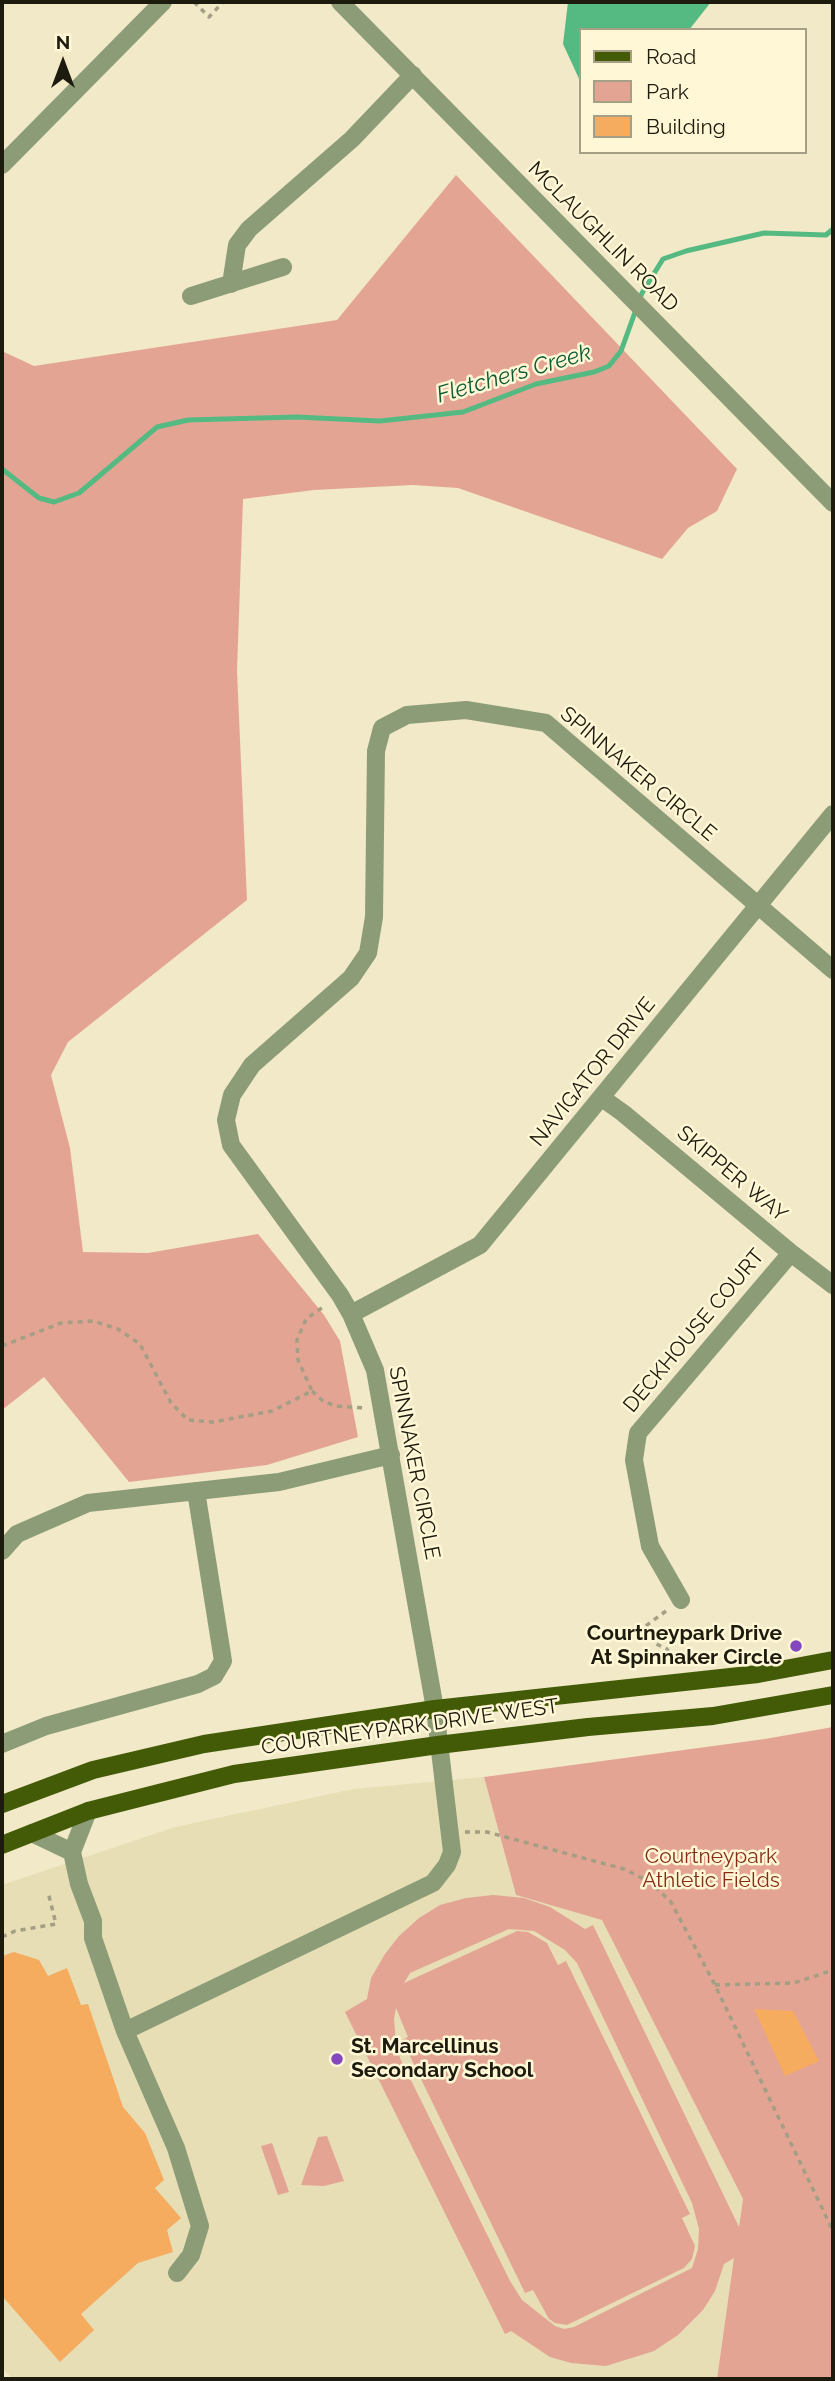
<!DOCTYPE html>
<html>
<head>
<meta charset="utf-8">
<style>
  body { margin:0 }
  #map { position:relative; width:835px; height:2381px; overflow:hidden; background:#f1e9c8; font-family:Raleway,sans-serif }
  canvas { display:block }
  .frame { position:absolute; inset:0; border:4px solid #1d1a0e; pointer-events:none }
  .legend { position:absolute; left:579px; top:28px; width:228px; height:126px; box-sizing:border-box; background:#fff7d5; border:2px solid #a59f85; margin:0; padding:9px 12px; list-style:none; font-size:21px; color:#1d1a0e }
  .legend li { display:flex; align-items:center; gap:14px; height:35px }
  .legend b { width:35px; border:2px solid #a59f85 }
  .north { position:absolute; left:28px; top:28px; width:70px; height:70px; -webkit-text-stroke:5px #fff7d5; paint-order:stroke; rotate:0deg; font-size:19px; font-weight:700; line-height:28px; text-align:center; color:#1d1a0e }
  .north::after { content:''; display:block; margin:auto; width:24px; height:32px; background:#1d1a0e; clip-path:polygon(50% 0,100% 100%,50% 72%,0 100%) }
</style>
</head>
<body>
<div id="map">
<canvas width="835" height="2381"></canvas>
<div class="frame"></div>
<ul class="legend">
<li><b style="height:9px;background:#435b07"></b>Road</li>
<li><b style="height:19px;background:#e4a494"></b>Park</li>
<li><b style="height:19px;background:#f5ac5f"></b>Building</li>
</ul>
<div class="north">N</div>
</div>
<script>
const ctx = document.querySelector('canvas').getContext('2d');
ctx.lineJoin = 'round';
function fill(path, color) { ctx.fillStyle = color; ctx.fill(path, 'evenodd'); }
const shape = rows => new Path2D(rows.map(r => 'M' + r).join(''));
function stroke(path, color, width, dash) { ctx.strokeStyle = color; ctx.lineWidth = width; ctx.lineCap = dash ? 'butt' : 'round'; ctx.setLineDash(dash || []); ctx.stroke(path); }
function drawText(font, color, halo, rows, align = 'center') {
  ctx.font = font + ' Raleway,sans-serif'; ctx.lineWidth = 5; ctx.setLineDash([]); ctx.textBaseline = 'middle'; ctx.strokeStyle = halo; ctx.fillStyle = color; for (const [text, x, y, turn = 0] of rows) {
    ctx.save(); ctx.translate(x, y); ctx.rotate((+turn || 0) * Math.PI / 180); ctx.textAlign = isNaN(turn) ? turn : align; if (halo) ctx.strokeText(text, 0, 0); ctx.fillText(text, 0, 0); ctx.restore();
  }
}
fill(shape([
  [484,1777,516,1895,602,1919,743,2199,717,2379,13,2379,2,2368,2,1885,175,1827,354,1789]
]), '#e7deb5');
fill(shape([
  [456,175,737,469,717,511,688,528,662,559,458,488,413,485,314,490,243,499,237,671,247,900,68,1042,51,1075,70,1148,83,1252,148,1253,258,1234,324,1315,340,1341,358,1437,267,1465,129,1482,44,1377,2,1410,2,351,34,366,337,320],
  [833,1727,833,2379,717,2379,734,2258,724,2264,715,2291,703,2310,678,2335,654,2351,606,2366,571,2363,550,2357,511,2331,505,2334,345,2012,367,1999,371,1978,385,1954,399,1936,419,1918,440,1905,466,1898,493,1895,524,1898,550,1907,585,1929,593,1925,739,2227,743,2199,602,1920,516,1895,484,1777,765,1739],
  [509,1929,534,1931,565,1950,577,1963,692,2203,699,2229,698,2249,692,2268,574,2327,564,2329,555,2326,522,2300,510,2281,400,2058,396,2043,394,2019,396,2008,408,2037,402,2040,525,2293,533,2290,549,2319,555,2323,567,2325,684,2268,692,2259,695,2246,682,2218,690,2214,566,1961,558,1965,547,1943,528,1932,517,1931,404,1983,410,1973],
  [327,2136,344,2181,324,2186,301,2185,318,2137],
  [272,2143,289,2192,278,2195,261,2146]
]), '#e4a494');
fill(shape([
  [568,2,711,2,689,30,581,30,581,83,563,44]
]), '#55ba81');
stroke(shape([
  [2,469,39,498,54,502,79,493,157,427,188,420,297,417,380,421,463,412,536,384,594,372,609,366,621,351,642,293,663,259,686,251,764,233,826,235,833,229]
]), '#55ba81', 5);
fill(shape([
  [14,1952,39,1960,48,1976,67,1968,81,2005,88,2004,123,2107,145,2133,164,2180,155,2188,181,2218,167,2230,173,2252,138,2263,81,2314,94,2330,60,2362,2,2296,2,1956],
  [754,2009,793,2011,819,2061,785,2076]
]), '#f5ac5f');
stroke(shape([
  [194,2,209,17,223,2],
  [2,1346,61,1323,93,1321,118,1329,140,1344,171,1403,188,1420,213,1422,272,1411,312,1391,298,1360,297,1340,306,1319,326,1305],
  [312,1391,323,1401,335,1406,365,1408],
  [666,1611,643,1628,654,1643,667,1649,671,1657],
  [465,1832,487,1832,624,1869,650,1882,671,1902,715,1985,833,2231],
  [2,1937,15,1931,56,1924,48,1892],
  [715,1985,794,1983,833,1970]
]), '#a49e84', 3.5, [5, 5]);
stroke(shape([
  [340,2,833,503],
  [2,165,163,2],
  [231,284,237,245,249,229,352,139,413,75],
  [191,296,283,267],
  [602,1098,623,1113,791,1253,833,1285],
  [351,1314,480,1245,833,814],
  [2,1551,17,1534,88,1503,279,1482,391,1455],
  [681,1600,650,1546,634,1460,638,1433,791,1253],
  [2,1744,46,1726,198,1684,214,1676,223,1661,196,1491],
  [32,1833,72,1852,88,1811],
  [72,1852,79,1884,93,1921,93,1938,125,2031,176,2148,200,2226,191,2255,177,2273],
  [125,2031,433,1883,447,1865,452,1852,435,1709,375,1370,351,1314,340,1295,231,1145,226,1120,232,1095,252,1065,351,978,368,953,374,917,376,751,382,728,407,715,466,710,546,723,833,970]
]), '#8c9c76', 18);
stroke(shape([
  [2,1804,93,1770,204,1744,435,1709,758,1674,833,1660],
  [2,1845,88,1811,234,1774,438,1745,588,1727,713,1716,833,1695]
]), '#435b07', 18);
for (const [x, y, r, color] of [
  [796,1646,7,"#8447bd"],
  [337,2059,7,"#8447bd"]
]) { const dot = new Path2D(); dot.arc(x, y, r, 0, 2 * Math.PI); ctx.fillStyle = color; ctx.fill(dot); stroke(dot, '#fff7d5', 2.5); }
drawText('21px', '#1d1a0e', '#fff7d5', [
  ["MCLAUGHLIN ROAD",603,237,45],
  ["SPINNAKER CIRCLE",638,774,40],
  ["NAVIGATOR DRIVE",593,1072,-51],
  ["SKIPPER WAY",732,1174,40],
  ["DECKHOUSE COURT",694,1331,-50],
  ["SPINNAKER CIRCLE",414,1463,79],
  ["COURTNEYPARK DRIVE WEST",410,1727,-8]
]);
drawText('bold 21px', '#1d1a0e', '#fff7d5', [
  ["Courtneypark Drive",782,1634],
  ["At Spinnaker Circle",782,1658],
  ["St. Marcellinus",351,2047,"left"],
  ["Secondary School",351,2071,"left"]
], 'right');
drawText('21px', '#862e17', '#fff7d5', [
  ["Courtneypark",711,1857],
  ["Athletic Fields",711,1881]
]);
drawText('italic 23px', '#0e5b36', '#fff7d5', [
  ["Fletchers Creek",514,374,-16]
]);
</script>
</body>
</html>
